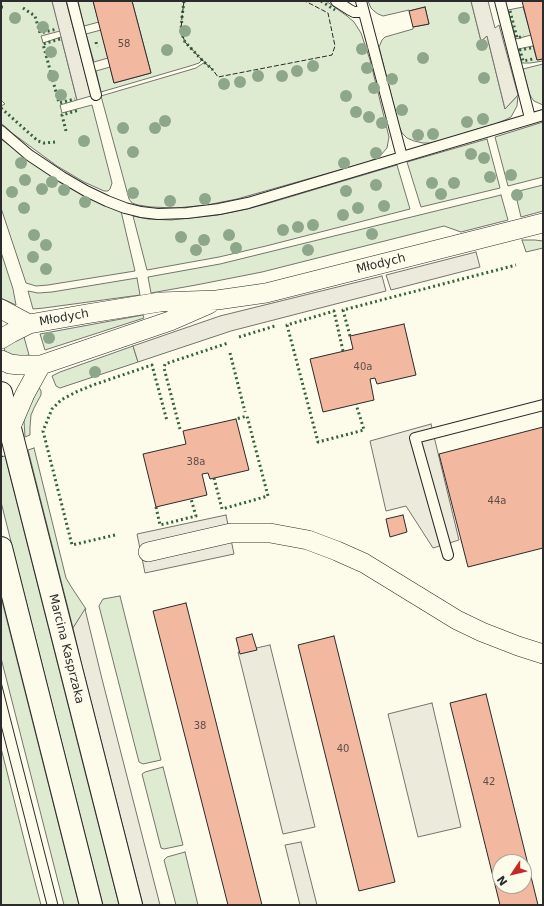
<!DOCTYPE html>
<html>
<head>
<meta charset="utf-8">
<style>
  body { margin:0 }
  #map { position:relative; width:544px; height:906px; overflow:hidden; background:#fdfbea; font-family:"DejaVu Sans",sans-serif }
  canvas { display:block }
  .frame { position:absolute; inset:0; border:2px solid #2b2b2b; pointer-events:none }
  .north { position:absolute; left:492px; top:854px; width:40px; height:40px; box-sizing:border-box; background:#fdfbea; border:1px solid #a9a89e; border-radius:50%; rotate:235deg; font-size:11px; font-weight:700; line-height:16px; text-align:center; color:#2b2b2b }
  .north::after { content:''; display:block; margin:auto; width:14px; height:18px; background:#c62828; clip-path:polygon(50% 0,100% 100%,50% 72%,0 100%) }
</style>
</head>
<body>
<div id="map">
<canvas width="544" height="906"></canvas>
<div class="frame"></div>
<div class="north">N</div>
</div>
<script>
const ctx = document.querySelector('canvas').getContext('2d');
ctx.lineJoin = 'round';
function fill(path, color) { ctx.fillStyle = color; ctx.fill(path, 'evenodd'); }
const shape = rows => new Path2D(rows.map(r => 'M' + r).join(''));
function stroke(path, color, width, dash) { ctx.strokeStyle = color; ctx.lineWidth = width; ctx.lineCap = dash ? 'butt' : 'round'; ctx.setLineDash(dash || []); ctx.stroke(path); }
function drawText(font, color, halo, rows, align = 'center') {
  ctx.font = font + ' "DejaVu Sans",sans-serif'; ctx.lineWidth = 3; ctx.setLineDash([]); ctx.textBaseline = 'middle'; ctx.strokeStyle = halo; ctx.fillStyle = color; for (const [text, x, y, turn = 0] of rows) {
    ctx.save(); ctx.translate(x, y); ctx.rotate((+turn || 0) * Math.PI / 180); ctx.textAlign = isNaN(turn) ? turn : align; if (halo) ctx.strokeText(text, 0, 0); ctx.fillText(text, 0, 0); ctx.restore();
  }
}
const green = shape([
  [1,1,52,1,60,31,41,36,42,39,43,43,61,37,77,100,60,105,62,113,92,105,112,183,110,189,108,191,104,191,84,182,57,166,12,133,1,123,1,106,5,104,1,100,1,1],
  [78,1,93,1,99,22,84,26,78,1],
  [132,1,326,1,347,16,354,22,361,33,370,60,389,137,387,148,380,156,368,162,237,199,207,205,176,208,151,207,138,205,132,203,129,199,101,96,196,68,205,62,202,60,199,63,190,66,101,92,96,71,110,67,114,83,151,73,132,1],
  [368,1,471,1,481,41,487,36,505,109,518,95,517,106,511,117,505,120,495,124,432,143,423,143,414,141,407,138,402,133,399,126,379,47,382,40,385,37,413,29,413,27,429,24,425,7,409,11,409,10,383,16,378,14,374,11,371,8,368,1],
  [523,7,531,35,516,39,508,10,523,7],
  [101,30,108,58,94,62,86,34,101,30],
  [533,46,537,60,543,59,543,61,530,63,522,63,518,49,533,46],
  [543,64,543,105,534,101,531,97,529,92,523,69,543,64],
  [543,122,543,177,508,186,495,137,543,122],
  [1,139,42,170,76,191,121,211,135,271,48,285,36,286,26,283,1,208,1,139],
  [487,139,500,188,421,207,407,162,487,139],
  [397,165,410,209,266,246,219,257,147,270,133,216,148,219,171,220,218,215,247,209,266,204,397,165],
  [543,185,543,211,521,217,515,192,543,185],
  [501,195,508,220,461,232,444,226,262,272,196,285,151,293,148,277,220,264,501,195],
  [522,240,535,240,543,241,543,248,526,252,522,240],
  [1,252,13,289,16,305,1,298,1,252],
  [137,278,140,295,44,308,33,309,28,291,38,293,52,292,137,278],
  [143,315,144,318,45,350,40,334,143,315],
  [24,337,29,355,12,358,5,352,4,346,13,340,24,337],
  [133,346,138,362,60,388,56,386,52,376,60,372,133,346],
  [39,387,41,391,41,395,34,408,31,415,30,427,30,435,25,437,24,421,26,413,39,387],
  [34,448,66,578,72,588,86,609,73,628,28,450,34,448],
  [5,456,84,768,119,905,103,905,48,688,1,502,1,457,5,456],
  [120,596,161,760,143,764,139,762,99,606,100,604,103,599,120,596],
  [1,597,79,905,64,905,1,658,1,597],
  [1,748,30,863,41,905,1,905,1,748],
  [163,767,183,845,164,849,161,848,142,774,145,772,163,767],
  [185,852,198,905,176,905,164,860,167,857,185,852]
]);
fill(green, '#deebd1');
stroke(green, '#74746e', 1);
const parking = shape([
  [52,1,66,1,91,96,77,100,52,1],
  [471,1,488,1,495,28,499,25,518,95,505,109,487,36,481,41,471,1],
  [476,252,480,267,391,290,386,275,476,252],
  [382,276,386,291,231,331,138,362,133,346,220,316,382,276],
  [431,424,459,540,433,548,406,506,386,511,370,441,431,424],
  [226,515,234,554,145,573,137,534,226,515],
  [85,609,102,679,160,905,143,905,81,662,73,628,85,609],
  [270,645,315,827,283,834,238,652,270,645],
  [432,703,461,827,418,837,388,714,432,703],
  [301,842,317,905,300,905,285,845,301,842]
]);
fill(parking, '#eceadb');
stroke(parking, '#74746e', 1);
const building = shape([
  [93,1,132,1,151,73,114,83,93,1],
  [522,1,543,1,543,59,537,60,522,1],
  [425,7,429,24,413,27,409,11,425,7],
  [404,324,416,375,377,384,375,378,370,379,374,400,323,412,310,359,353,349,350,336,404,324],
  [236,419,249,470,210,479,208,473,202,474,207,495,156,507,143,454,186,444,183,431,236,419],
  [543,427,543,548,468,567,439,454,543,427],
  [403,515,407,532,390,537,386,519,403,515],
  [186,603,262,905,228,905,153,611,186,603],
  [252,634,257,650,240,654,236,638,252,634],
  [334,636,395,882,359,891,298,645,334,636],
  [486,694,538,905,500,905,450,703,486,694],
  [500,862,524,862,524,886,500,886,500,862]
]);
fill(building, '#f2b8a0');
stroke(building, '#2b2b2b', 1);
const service = shape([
  [72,1,96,95],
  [336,1,350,10,354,12,364,12],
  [361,1,402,157],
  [500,1,530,118],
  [1,131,29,155,62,177,86,191,107,201,125,208,141,212,158,214,187,213,219,209,248,203,543,115],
  [448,555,415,438,543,405]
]);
const minor = shape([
  [1,309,29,324],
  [1,339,11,333,29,324,86,314,160,302,217,300,266,293,543,223],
  [1,360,10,364,19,365,41,365,170,321,209,304],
  [10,429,25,394,41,365],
  [148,552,231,533,270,533,308,540,337,551,364,563,457,620,482,632,518,646,543,654]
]);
const tertiary = shape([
  [1,393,131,905],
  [1,548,91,905]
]);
stroke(service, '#2b2b2b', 12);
stroke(minor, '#2b2b2b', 20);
stroke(tertiary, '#2b2b2b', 24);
stroke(service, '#fdfbea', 10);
stroke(minor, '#fdfbea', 19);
stroke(tertiary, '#fdfbea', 22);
stroke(shape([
  [1,682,58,905],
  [1,725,47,905]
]), '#2b2b2b', 1);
stroke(shape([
  [184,1,182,17,181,31,185,42,203,61,213,70],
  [321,1,335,10],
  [1,7,3,7],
  [23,8,35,16,40,33,57,29],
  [510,11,517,38,524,36],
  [60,39,43,44,59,103,75,99],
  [96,42,97,47],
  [531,48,520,50,523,61,533,59],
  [1,108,38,141,44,143,55,142],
  [66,131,62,115,79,110],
  [350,336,343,310,516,265],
  [239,337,275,326],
  [343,351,334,311,287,325,318,442,364,430,356,404],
  [230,353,245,412],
  [180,429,164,368,165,364,228,343],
  [214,478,222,509,268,496,247,416,236,419],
  [156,507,160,525,196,516,191,499],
  [115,535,72,545,43,431,52,409,61,400,76,392,93,385,152,365,167,421]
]), '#34623c', 3, [2, 3]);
stroke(shape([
  [184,1,182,17,181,31,185,42,203,61,213,70,218,77,332,55,335,46,328,13,305,1],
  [1,457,3,456]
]), '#2b2b2b', 1, [5, 2]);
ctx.fillStyle = '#8ea78a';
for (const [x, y] of [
  [15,18],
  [464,18],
  [43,27],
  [185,31],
  [482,45],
  [362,49],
  [167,50],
  [51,52],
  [423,58],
  [313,66],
  [367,68],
  [297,71],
  [53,76],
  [258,76],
  [282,76],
  [484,78],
  [392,79],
  [240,82],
  [224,84],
  [374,88],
  [61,95],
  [346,96],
  [402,110],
  [356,112],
  [369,117],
  [483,119],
  [165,121],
  [467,122],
  [382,123],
  [123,128],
  [155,128],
  [433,134],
  [418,135],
  [84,141],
  [133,152],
  [376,153],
  [471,154],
  [484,158],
  [21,163],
  [344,163],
  [511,175],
  [490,177],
  [25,180],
  [52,182],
  [432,183],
  [454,183],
  [376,185],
  [42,189],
  [64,190],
  [346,191],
  [12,192],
  [133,193],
  [441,194],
  [517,195],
  [205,199],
  [170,201],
  [85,202],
  [384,206],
  [24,208],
  [358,208],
  [343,215],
  [313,225],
  [298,227],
  [283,230],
  [372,234],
  [34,235],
  [229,235],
  [181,237],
  [204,240],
  [46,245],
  [236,248],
  [196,250],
  [308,250],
  [33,257],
  [46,269],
  [49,338],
  [95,372]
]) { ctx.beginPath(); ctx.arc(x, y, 6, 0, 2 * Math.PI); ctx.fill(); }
drawText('10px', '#5d4e48', null, [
  ["58",124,44],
  ["40a",363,367],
  ["38a",196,462],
  ["44a",497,501],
  ["38",200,726],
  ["40",343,749],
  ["42",489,782]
]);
drawText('12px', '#2b2b2b', '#fdfbea', [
  ["Młodych",381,264,-14],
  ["Młodych",64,318,-10],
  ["Marcina Kasprzaka",66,649,76]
]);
</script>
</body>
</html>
